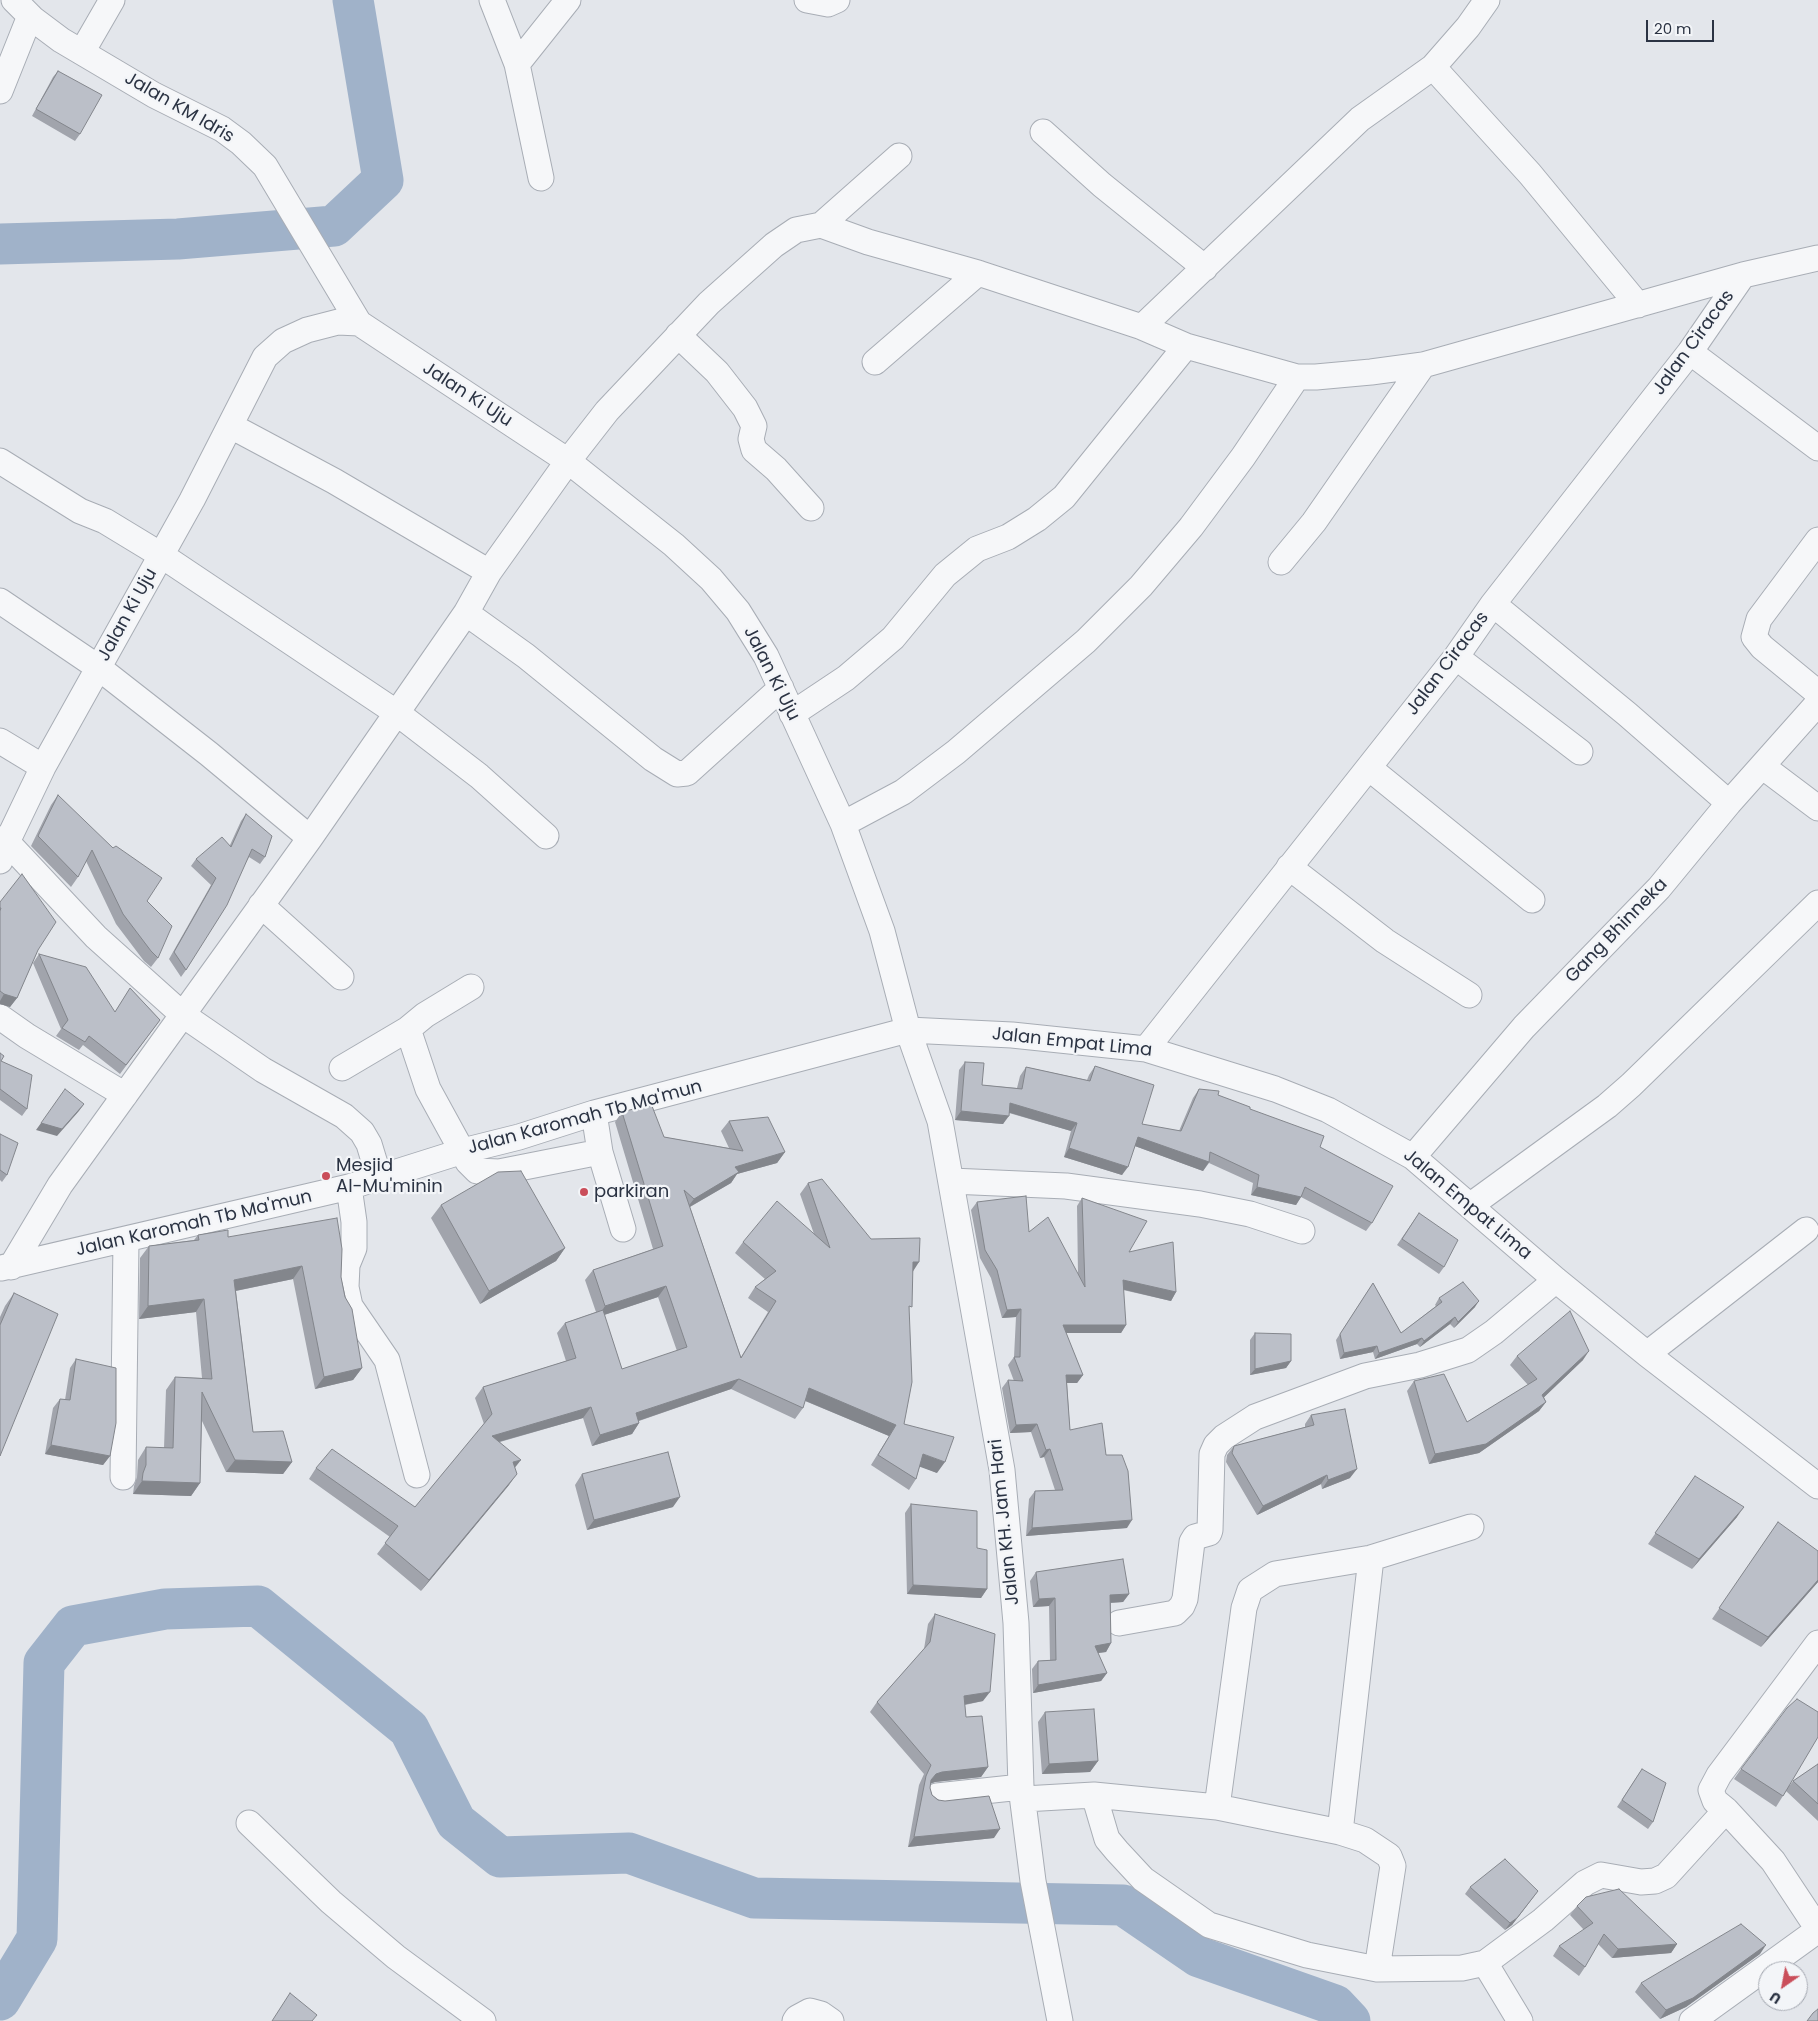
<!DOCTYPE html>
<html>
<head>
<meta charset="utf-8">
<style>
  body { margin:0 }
  #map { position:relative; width:1818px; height:2021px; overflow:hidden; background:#e3e6eb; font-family:Poppins,sans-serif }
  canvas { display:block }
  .north { position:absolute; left:1758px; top:1961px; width:50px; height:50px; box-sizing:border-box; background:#f3f5f8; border:1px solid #a3a7b0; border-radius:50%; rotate:213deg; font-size:14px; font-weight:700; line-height:20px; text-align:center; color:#2b3343 }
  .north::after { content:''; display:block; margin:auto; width:18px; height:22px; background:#ca4e5a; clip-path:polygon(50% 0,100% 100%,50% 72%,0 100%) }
  .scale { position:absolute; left:1646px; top:20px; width:68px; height:22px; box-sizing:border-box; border:2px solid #2b3343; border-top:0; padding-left:6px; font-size:15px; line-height:18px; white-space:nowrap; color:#2b3343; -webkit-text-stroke:4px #f3f5f8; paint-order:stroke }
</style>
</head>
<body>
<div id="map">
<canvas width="1818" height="2021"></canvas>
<div class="north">U</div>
<div class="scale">20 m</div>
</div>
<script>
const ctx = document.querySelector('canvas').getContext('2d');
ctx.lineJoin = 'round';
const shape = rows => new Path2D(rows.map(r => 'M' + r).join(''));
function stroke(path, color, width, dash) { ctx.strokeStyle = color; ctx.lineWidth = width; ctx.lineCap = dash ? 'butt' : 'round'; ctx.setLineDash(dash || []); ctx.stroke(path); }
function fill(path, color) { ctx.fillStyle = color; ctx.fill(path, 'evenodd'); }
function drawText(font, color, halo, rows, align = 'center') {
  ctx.font = font + ' Poppins,sans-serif'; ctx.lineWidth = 4.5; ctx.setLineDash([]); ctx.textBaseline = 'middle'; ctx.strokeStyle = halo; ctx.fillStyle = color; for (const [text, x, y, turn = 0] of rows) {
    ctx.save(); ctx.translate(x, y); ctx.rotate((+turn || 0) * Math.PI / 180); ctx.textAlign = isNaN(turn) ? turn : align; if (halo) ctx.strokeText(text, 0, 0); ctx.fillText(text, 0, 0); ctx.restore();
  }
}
stroke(shape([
  [0,244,178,239,334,226,383,180,353,0],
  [0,2000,37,1939,44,1663,73,1626,165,1609,258,1606,409,1729,456,1822,500,1857,629,1853,754,1898,1123,1905,1199,1957,1335,2005,1350,2021]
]), '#a0b2c9', 41);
const minor = shape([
  [14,0,33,19,61,40,154,95,222,129,241,143,265,166,359,323],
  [492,0,517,64,541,178],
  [807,0,828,4,837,0],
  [82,52,112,0],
  [517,64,568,0],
  [1433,67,1530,174,1638,305],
  [0,91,30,16],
  [1043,132,1102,185,1205,268],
  [821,225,899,156],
  [1142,327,1360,119,1433,67,1468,27,1487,0],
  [678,335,717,372,745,408,754,426,751,439,754,450,776,469,811,508],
  [1690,352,1818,448],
  [875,362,978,273],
  [231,426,334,481,489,572],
  [0,461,80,511,105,521,161,555,397,713,479,776,546,836],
  [1818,540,1759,619,1754,637,1762,647,1818,693],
  [1281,562,1314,522,1423,365],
  [0,601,99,668,209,754,310,838],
  [1493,604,1627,714,1729,803],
  [466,613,526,656,653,759,677,774,687,773,781,688],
  [1456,657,1580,752],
  [792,714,846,678,893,638,945,575,977,549,1008,537,1037,519,1064,497,1186,346],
  [0,741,43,767],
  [1762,766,1818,808],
  [1369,768,1532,900],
  [843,824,903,792,956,752,1086,641,1141,586,1191,527,1243,457,1297,377],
  [0,839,7,842,96,937,183,1015,263,1070,344,1116,362,1132,369,1144,379,1177],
  [0,861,7,842,43,767,192,500,265,357,283,341,307,330,338,322,359,323,568,461,674,545,711,579,738,611,766,656,843,824,882,931,908,1030,940,1121,1002,1470,1016,1623,1021,1787,1033,1881,1060,2021],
  [1289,867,1385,941,1469,995],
  [261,905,341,977],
  [471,987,425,1015,408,1029,428,1089,468,1162,477,1171,499,1172,600,1152,594,1113],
  [0,1017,27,1036,125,1095],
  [1146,1049,1456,657,1493,604,1690,352,1743,275],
  [342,1068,408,1029],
  [600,1152,623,1229],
  [1413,1157,1524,1027,1659,888,1729,803,1818,703],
  [951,1181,1066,1186,1200,1204,1250,1214,1302,1231],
  [349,1187,354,1222,354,1248,347,1265,346,1287,350,1306,387,1360,417,1475],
  [1471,1205,1607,1106,1631,1085,1818,903],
  [11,1267,60,1185,310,838,466,613,489,572,568,461,607,411,709,303,774,245,796,230,821,225,868,242,978,273,1142,327,1186,346,1297,377,1316,377,1371,372,1423,365,1743,275,1818,258],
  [1,1268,349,1187,463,1151,519,1137,594,1113,908,1030,1012,1035,1146,1049,1275,1089,1328,1110,1413,1157,1556,1280,1647,1354,1818,1486],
  [1647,1354,1806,1230],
  [123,1477,126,1240],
  [1119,1623,1175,1613,1182,1606,1185,1599,1192,1542,1195,1537,1209,1533,1210,1530,1212,1454,1216,1445,1224,1437,1255,1417,1365,1376,1420,1365,1468,1350,1494,1332,1556,1280],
  [1818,1643,1719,1775,1711,1790,1715,1801,1726,1810,1773,1861,1818,1929],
  [1094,1795,1107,1839,1117,1851,1143,1879,1209,1925,1307,1955,1377,1969,1462,1968,1485,1963,1543,1920,1585,1883,1601,1875,1641,1882,1655,1881,1666,1876,1726,1810],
  [937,1796,1021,1787],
  [1024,1799,1094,1795,1217,1807,1340,1832,1365,1840,1389,1856,1393,1866,1377,1969],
  [1217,1807,1244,1608,1250,1590,1275,1574,1371,1558,1471,1527],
  [249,1823,331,1902,396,1957,483,2021],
  [1340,1832,1371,1558],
  [1485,1963,1520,2021],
  [795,2021,797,2018,810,2011,821,2014,831,2021],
  [1692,2021,1818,1930]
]);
stroke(minor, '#a8adb5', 27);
stroke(minor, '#f6f7f9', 25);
fill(shape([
  [58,71,80,134,75,141,32,116,53,77],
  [58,795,147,901,158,958,151,967,144,961,116,924,86,861,78,877,71,887,31,846,51,805],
  [246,814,265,857,260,864,249,857,186,970,181,977,169,959,211,885,191,866,196,859,230,845,241,821],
  [0,902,38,950,17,998,10,1007,0,1004],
  [39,954,115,1012,130,988,160,1020,120,1074,83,1045,79,1050,56,1036,61,1029,33,963],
  [0,1053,1,1061,27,1109,22,1116,0,1100],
  [965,1062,982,1085,1017,1088,1020,1076,1026,1067,1087,1080,1089,1075,1095,1066,1142,1124,1179,1131,1193,1098,1199,1089,1218,1095,1250,1109,1320,1147,1372,1223,1366,1231,1301,1197,1296,1205,1251,1195,1253,1183,1209,1163,1203,1171,1135,1146,1122,1175,1064,1157,1071,1131,1009,1113,1003,1124,955,1120,959,1070],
  [622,1112,664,1137,729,1148,721,1131,729,1121,785,1152,777,1163,737,1174,731,1183,690,1207,741,1357,768,1312,748,1298,755,1287,765,1279,735,1253,743,1242,814,1234,800,1194,808,1183,871,1239,912,1272,909,1311,904,1424,937,1473,920,1466,916,1479,909,1490,871,1465,889,1436,805,1401,803,1408,795,1419,731,1389,639,1421,639,1423,632,1434,592,1446,583,1418,500,1442,515,1468,509,1485,421,1591,377,1554,390,1537,309,1479,316,1468,415,1507,484,1424,475,1398,483,1387,566,1361,557,1333,565,1323,596,1312,585,1280,593,1270,653,1249,615,1122],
  [658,1297,677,1351,622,1369,604,1315],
  [0,1134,7,1175,2,1182,0,1180],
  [1082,1198,1129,1252,1176,1292,1171,1301,1123,1290,1126,1325,1121,1333,1066,1333,1083,1375,1077,1383,1067,1383,1070,1430,1106,1455,1127,1528,1026,1536,1029,1499,1035,1491,1055,1490,1044,1457,1040,1458,1031,1432,1010,1433,1002,1388,1008,1380,1014,1381,1008,1365,1014,1357,1016,1317,1002,1318,991,1278,980,1258,971,1210,977,1202,1029,1232,1078,1275,1077,1206],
  [441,1205,565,1248,556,1261,480,1304,431,1218],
  [1419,1213,1444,1267,1439,1274,1397,1245],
  [198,1235,228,1237,341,1277,362,1368,353,1380,315,1389,293,1279,236,1291,253,1432,292,1462,283,1474,226,1472,202,1421,200,1483,191,1496,133,1494,134,1486,137,1477,138,1460,146,1447,164,1448,166,1390,175,1377,202,1378,196,1312,139,1319,140,1258,149,1246,194,1240],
  [1373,1283,1401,1333,1436,1306,1435,1305,1439,1298,1475,1307,1454,1328,1450,1324,1420,1347,1417,1344,1375,1359,1373,1352,1340,1359,1336,1340],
  [14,1293,0,1456,0,1317,5,1306],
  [1255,1333,1291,1361,1286,1368,1250,1375,1250,1340],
  [1517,1356,1583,1360,1544,1397,1546,1402,1539,1411,1479,1453,1429,1464,1407,1391,1414,1381,1467,1422,1528,1385,1510,1365],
  [76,1359,110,1456,103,1465,45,1454,53,1408,60,1399,65,1400,70,1368],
  [1311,1415,1350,1478,1322,1489,1321,1484,1257,1515,1226,1462,1227,1455,1234,1446,1305,1427,1305,1424],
  [582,1474,673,1507,587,1530,575,1485],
  [1695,1476,1737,1517,1692,1569,1648,1544],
  [911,1504,977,1548,987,1589,981,1598,907,1594,905,1513],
  [1778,1522,1818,1582,1761,1647,1712,1619],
  [1036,1572,1129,1594,1123,1602,1111,1603,1111,1643,1106,1652,1098,1653,1107,1673,1101,1681,1033,1693,1032,1669,1038,1661,1050,1660,1049,1606,1033,1607,1030,1581],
  [935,1614,983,1701,965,1705,966,1717,988,1767,981,1777,935,1782,930,1784,930,1788,932,1795,994,1838,908,1847,919,1785,924,1774,870,1712,877,1702,924,1649,928,1624],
  [1045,1712,1098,1761,1090,1772,1042,1774,1038,1722],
  [1818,1764,1818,1821,1786,1791,1776,1807,1734,1779,1741,1769,1790,1785,1793,1781],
  [1642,1769,1653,1822,1648,1829,1617,1807],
  [1470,1887,1538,1891,1512,1925,1505,1930,1465,1894],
  [1577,1906,1677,1944,1671,1953,1612,1958,1598,1944,1585,1967,1579,1976,1553,1956,1559,1946,1584,1930,1570,1915],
  [1760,1954,1686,2007,1660,2019,1635,1992,1641,1983]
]), '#a1a4ac');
fill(shape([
  [4,994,17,998,10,1007,0,1004,0,1001],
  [1010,1103,1077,1123,1071,1131,1004,1111],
  [84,1104,79,1111,57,1136,36,1130,41,1123],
  [961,1111,1009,1116,1003,1124,955,1120],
  [1138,1137,1209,1162,1203,1171,1132,1145],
  [1069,1148,1128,1167,1122,1175,1064,1157],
  [785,1152,777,1163,737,1174,731,1183,686,1209,694,1199,735,1167],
  [1257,1187,1301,1197,1296,1205,1251,1195],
  [565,1248,556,1261,480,1304,489,1291],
  [913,1262,919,1262,912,1273],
  [302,1266,293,1279,225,1293,234,1280],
  [1123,1280,1176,1292,1171,1301,1117,1288],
  [666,1286,658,1297,598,1317,605,1306],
  [204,1299,196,1312,139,1319,148,1306],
  [1479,1301,1475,1307,1454,1328,1458,1322],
  [1021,1309,1016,1317,1002,1318,1007,1310],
  [1455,1317,1450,1324,1420,1347,1424,1341],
  [1063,1325,1126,1325,1121,1333,1057,1333],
  [1422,1338,1417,1344,1375,1359,1379,1353],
  [1377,1346,1373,1352,1340,1359,1344,1353],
  [1589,1351,1583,1360,1536,1405,1542,1395],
  [1291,1361,1286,1368,1250,1375,1255,1369],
  [362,1368,353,1380,315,1389,324,1377],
  [1066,1375,1083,1375,1077,1383,1061,1383],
  [739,1379,731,1389,629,1424,636,1413],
  [809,1388,896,1425,889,1436,801,1399],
  [1546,1402,1539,1411,1479,1453,1429,1464,1435,1454],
  [591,1407,583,1418,484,1446,492,1436],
  [639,1423,632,1434,592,1446,600,1435],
  [1037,1424,1031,1432,1010,1433,1016,1425],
  [51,1445,110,1456,103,1465,45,1454],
  [1050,1449,1044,1457,1040,1458,1046,1450],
  [923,1454,945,1462,937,1473,915,1465],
  [235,1460,292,1462,283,1474,226,1472],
  [521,1460,513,1470,513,1462],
  [1357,1469,1350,1478,1322,1489,1328,1480],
  [517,1474,509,1485,421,1591,429,1580],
  [1327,1475,1321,1484,1257,1515,1263,1506],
  [142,1481,200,1483,191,1496,133,1494],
  [680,1497,673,1507,587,1530,594,1520],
  [1744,1507,1737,1517,1692,1569,1699,1559],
  [1132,1520,1127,1528,1026,1536,1032,1528],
  [1818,1580,1818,1582,1761,1647,1768,1637],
  [913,1585,987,1589,981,1598,907,1594],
  [1129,1594,1123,1602,1105,1603,1110,1595],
  [1055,1598,1049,1606,1033,1607,1039,1599],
  [1111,1643,1106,1652,1090,1654,1095,1646],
  [1107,1673,1101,1681,1033,1693,1038,1685],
  [990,1692,983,1701,957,1706,964,1696],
  [1098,1761,1090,1772,1042,1774,1049,1764],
  [988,1767,981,1777,935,1782,929,1784,931,1780,936,1774,942,1772],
  [1000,1829,994,1838,908,1847,914,1837],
  [1538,1891,1512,1925,1505,1930,1510,1923],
  [1677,1944,1671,1953,1612,1958,1618,1949],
  [1766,1945,1760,1954,1686,2007,1660,2019,1666,2010]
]), '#83868c');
const building = shape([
  [58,71,102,95,80,134,36,109,58,71],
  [58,795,113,848,116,846,162,878,147,901,172,926,158,958,151,951,123,914,92,850,78,877,38,836,58,795],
  [246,814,272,836,265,857,252,849,227,905,186,970,174,952,216,878,196,859,222,837,231,847,246,814],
  [22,874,56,922,38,950,17,998,4,994,0,991,0,911,1,908,0,908,0,902,22,874],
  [39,954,86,967,115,1012,130,988,160,1020,126,1065,89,1036,85,1042,62,1028,68,1020,39,954],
  [0,1053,4,1056,1,1061,32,1075,27,1109,0,1089,0,1053],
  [965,1062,984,1063,982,1085,1022,1089,1026,1067,1090,1081,1095,1066,1154,1085,1142,1124,1181,1131,1199,1089,1219,1091,1218,1095,1250,1107,1250,1109,1324,1136,1320,1147,1393,1186,1372,1223,1305,1187,1301,1197,1257,1187,1259,1175,1210,1152,1209,1162,1138,1137,1128,1167,1069,1148,1077,1123,1010,1103,1009,1116,961,1111,965,1062],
  [65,1089,84,1104,62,1129,41,1123,65,1089],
  [652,1106,664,1137,743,1151,729,1121,768,1117,785,1152,735,1167,739,1172,694,1199,684,1190,741,1358,776,1301,755,1287,776,1271,743,1242,777,1201,830,1248,808,1183,822,1179,871,1239,920,1238,919,1262,913,1262,912,1307,909,1306,912,1382,904,1424,954,1437,945,1462,923,1454,916,1479,878,1455,896,1425,809,1388,803,1408,739,1379,636,1413,639,1423,600,1435,591,1407,492,1436,521,1460,513,1462,517,1474,429,1580,385,1543,398,1526,316,1468,332,1449,415,1507,492,1414,483,1387,576,1358,565,1323,603,1310,622,1369,687,1347,666,1286,605,1306,593,1270,663,1246,622,1112,641,1107,652,1106],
  [0,1134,18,1143,7,1175,0,1170,0,1134],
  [521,1171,565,1248,489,1291,441,1205,498,1172,521,1171],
  [1026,1196,1029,1232,1048,1217,1085,1287,1082,1198,1147,1221,1129,1252,1173,1242,1176,1292,1123,1280,1126,1325,1063,1325,1083,1375,1066,1375,1070,1430,1102,1423,1106,1455,1122,1455,1128,1471,1132,1520,1032,1528,1035,1491,1063,1490,1050,1449,1046,1450,1037,1424,1016,1425,1008,1380,1023,1381,1014,1357,1020,1357,1021,1309,1007,1310,997,1270,985,1250,977,1202,1026,1196],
  [1419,1213,1458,1240,1444,1267,1402,1239,1419,1213],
  [337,1218,342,1249,341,1277,345,1297,352,1309,362,1368,324,1377,302,1266,234,1280,253,1432,283,1431,292,1462,235,1460,202,1392,200,1483,142,1481,143,1473,146,1465,146,1447,173,1448,175,1377,212,1379,204,1299,148,1306,149,1246,199,1240,198,1235,228,1230,228,1237,337,1218],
  [1463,1282,1479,1301,1458,1322,1455,1317,1424,1341,1422,1338,1379,1353,1377,1346,1344,1353,1340,1334,1373,1283,1401,1333,1442,1302,1439,1298,1463,1282],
  [14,1293,58,1314,0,1456,0,1325,14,1293],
  [1570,1311,1589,1351,1542,1395,1546,1402,1486,1444,1435,1454,1414,1381,1444,1374,1467,1422,1537,1379,1517,1356,1570,1311],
  [1255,1333,1291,1334,1291,1361,1255,1369,1255,1333],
  [76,1359,116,1368,116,1423,110,1456,51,1445,60,1399,70,1400,76,1359],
  [1345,1409,1357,1469,1328,1480,1327,1475,1263,1506,1232,1453,1234,1446,1314,1425,1311,1415,1345,1409],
  [668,1452,680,1497,594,1520,582,1474,668,1452],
  [1695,1476,1744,1507,1699,1559,1655,1533,1695,1476],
  [911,1504,977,1511,977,1548,987,1550,987,1589,913,1585,911,1504],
  [1778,1522,1818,1551,1818,1580,1768,1637,1719,1608,1778,1522],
  [1123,1559,1129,1594,1110,1595,1111,1643,1095,1646,1107,1673,1038,1685,1038,1661,1056,1660,1055,1598,1039,1599,1036,1572,1123,1559],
  [935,1614,995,1634,990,1692,964,1696,966,1717,982,1716,988,1767,942,1772,936,1774,931,1780,930,1788,932,1795,938,1800,945,1801,989,1796,1000,1829,914,1837,926,1776,931,1765,877,1702,930,1642,935,1614],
  [1797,1699,1818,1712,1818,1737,1783,1796,1741,1769,1787,1708,1797,1699],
  [1094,1709,1098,1761,1049,1764,1045,1712,1094,1709],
  [1818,1764,1818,1804,1793,1781,1818,1764],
  [1642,1769,1666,1783,1653,1822,1622,1800,1642,1769],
  [1505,1859,1538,1891,1517,1918,1510,1923,1470,1887,1505,1859],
  [1619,1889,1677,1944,1618,1949,1604,1934,1585,1967,1559,1946,1593,1923,1577,1906,1586,1897,1619,1889],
  [1741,1924,1766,1945,1693,1998,1666,2010,1641,1983,1741,1924],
  [290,1993,317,2015,312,2021,272,2021,290,1993],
  [1818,2009,1818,2021,1807,2021,1813,2013,1818,2009]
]);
fill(building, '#bbbfc8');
stroke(building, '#83868c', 1);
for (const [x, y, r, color] of [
  [326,1176,5,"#ca4e5a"],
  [584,1192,5,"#ca4e5a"]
]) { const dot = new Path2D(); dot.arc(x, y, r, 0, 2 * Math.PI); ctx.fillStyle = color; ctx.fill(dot); stroke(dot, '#f3f5f8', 2); }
drawText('18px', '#2b3343', '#f3f5f8', [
  ["Jalan KM Idris",179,108,30],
  ["Jalan Ciracas",1694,343,-54],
  ["Jalan Ki Uju",467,395,33],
  ["Jalan Ki Uju",128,615,-61],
  ["Jalan Ciracas",1448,664,-53],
  ["Jalan Ki Uju",771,674,63],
  ["Gang Bhinneka",1617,931,-46],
  ["Jalan Empat Lima",1072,1043,6],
  ["Jalan Karomah Tb Ma'mun",585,1118,-15],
  ["Jalan Empat Lima",1467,1205,40],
  ["Jalan Karomah Tb Ma'mun",194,1224,-13],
  ["Jalan KH. Jam Hari",1005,1522,-96]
]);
drawText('18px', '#2b3343', '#f3f5f8', [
  ["Mesjid",336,1166],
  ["Al-Mu'minin",336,1187],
  ["parkiran",594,1192]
], 'left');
</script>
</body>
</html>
